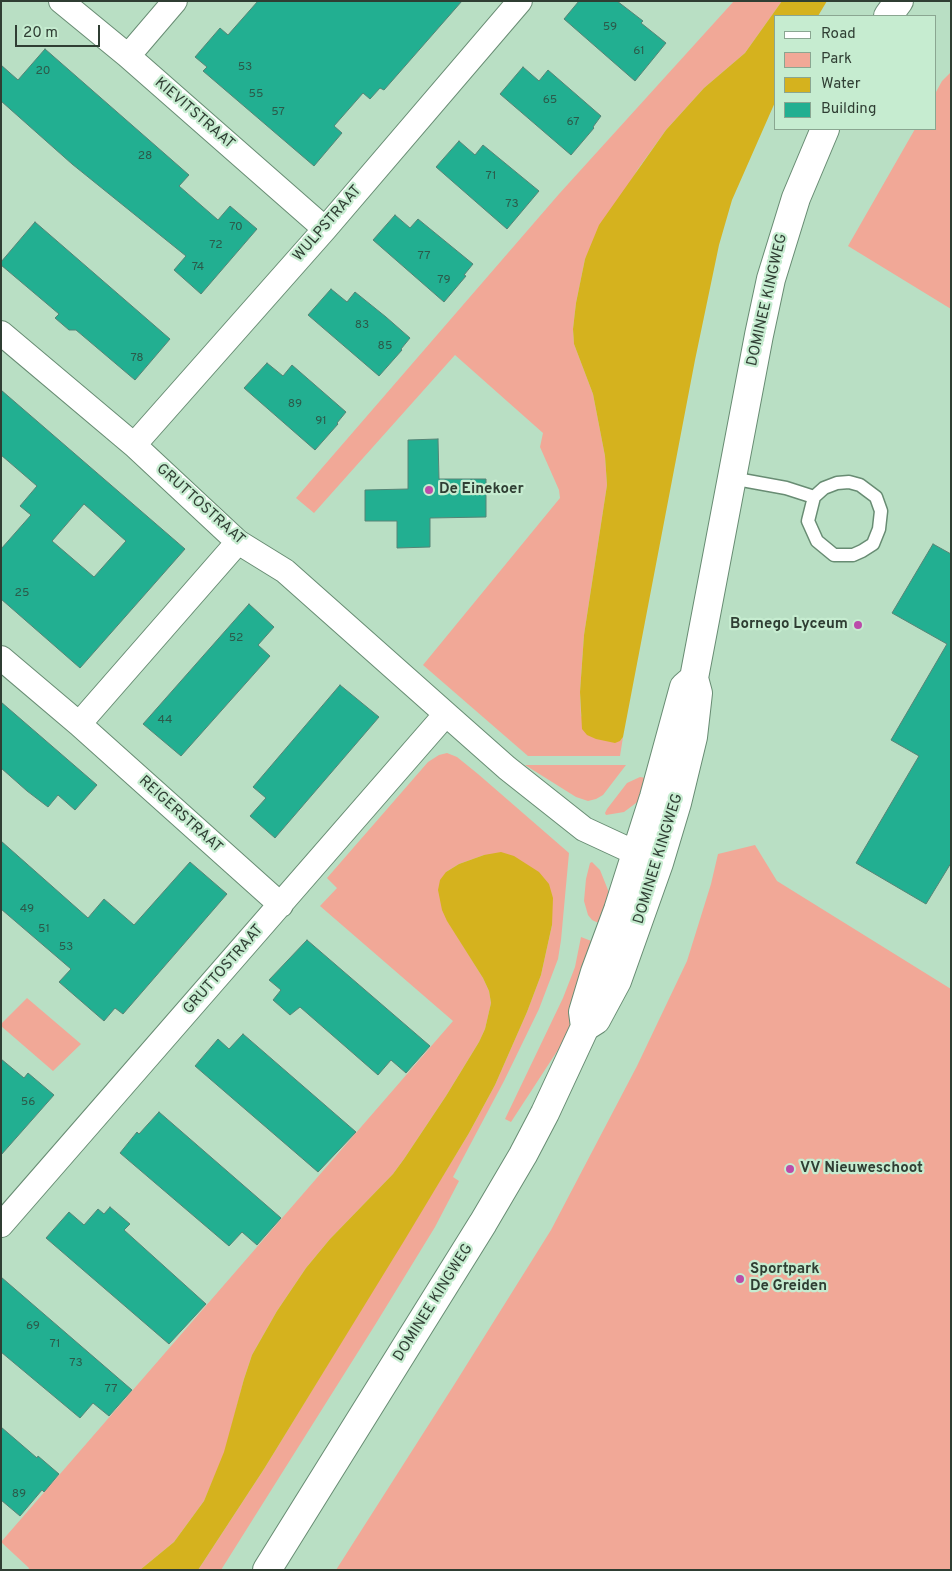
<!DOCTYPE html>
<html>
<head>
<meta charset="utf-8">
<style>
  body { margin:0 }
  #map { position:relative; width:952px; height:1571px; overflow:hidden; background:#b9dfc4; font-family:Overpass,sans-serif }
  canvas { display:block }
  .frame { position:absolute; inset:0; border:2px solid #2f3e33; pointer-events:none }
  .legend { position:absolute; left:774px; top:15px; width:162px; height:115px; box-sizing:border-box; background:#c6ecd0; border:1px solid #8aa691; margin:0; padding:6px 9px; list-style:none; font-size:15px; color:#2f3e33 }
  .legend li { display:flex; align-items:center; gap:10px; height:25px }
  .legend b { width:25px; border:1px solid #8aa691 }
  .scale { position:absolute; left:15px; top:25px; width:85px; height:22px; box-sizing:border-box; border:2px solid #2f3e33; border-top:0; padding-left:6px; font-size:15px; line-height:18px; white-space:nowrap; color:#2f3e33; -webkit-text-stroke:4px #c6ecd0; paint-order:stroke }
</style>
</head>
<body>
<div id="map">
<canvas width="952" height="1571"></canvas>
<div class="frame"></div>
<ul class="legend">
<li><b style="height:6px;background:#fff"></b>Road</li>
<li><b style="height:14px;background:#f1a897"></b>Park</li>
<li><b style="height:14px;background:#d5b21e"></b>Water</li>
<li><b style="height:14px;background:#22af91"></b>Building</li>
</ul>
<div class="scale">20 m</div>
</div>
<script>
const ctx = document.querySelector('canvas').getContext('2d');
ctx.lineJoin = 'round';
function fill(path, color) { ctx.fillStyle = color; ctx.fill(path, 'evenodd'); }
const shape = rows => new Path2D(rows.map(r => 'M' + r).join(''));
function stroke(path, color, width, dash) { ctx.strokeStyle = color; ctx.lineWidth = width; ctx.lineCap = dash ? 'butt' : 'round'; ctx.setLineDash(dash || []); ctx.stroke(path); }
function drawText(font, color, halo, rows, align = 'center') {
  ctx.font = font + ' Overpass,sans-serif'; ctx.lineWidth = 4.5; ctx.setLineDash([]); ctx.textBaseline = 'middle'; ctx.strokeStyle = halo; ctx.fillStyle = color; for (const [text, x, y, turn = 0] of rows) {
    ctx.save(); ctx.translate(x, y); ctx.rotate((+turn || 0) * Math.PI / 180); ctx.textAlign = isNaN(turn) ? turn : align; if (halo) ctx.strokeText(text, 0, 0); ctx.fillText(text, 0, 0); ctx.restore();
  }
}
fill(shape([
  [734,1,782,1,745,53,704,88,666,130,638,169,585,259,576,303,573,329,574,344,593,394,605,456,607,485,584,635,580,692,581,716,620,741,623,737,620,756,528,756,423,665,560,498,559,490,540,447,543,433,455,355,314,513,296,498,559,194],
  [951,72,951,309,848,246,915,129,936,129,936,92,942,81],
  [447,753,457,757,478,774,569,853,561,940,558,959,539,1009,504,1081,453,1177,459,1181,435,1227,375,1325,221,1570,198,1570,264,1469,469,1133,495,1085,527,1012,541,975,552,925,484,855,459,864,446,872,447,920,483,978,489,991,491,1003,485,1029,479,1042,446,1096,404,1159,393,1174,330,1239,306,1268,277,1311,252,1355,244,1379,225,1452,204,1501,174,1542,140,1570,28,1570,29,1568,1,1542,453,1021,320,906,337,888,327,878,428,762,439,755],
  [525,765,626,765,603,795,596,799,588,801,576,797],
  [640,777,652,779,640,800,624,812,606,815,605,813,607,809,627,783],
  [755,845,777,881,951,989,951,1570,336,1570,454,1385,551,1230,637,1066,687,961,711,884,718,854],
  [592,862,600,870,608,890,610,902,605,926,592,920,588,915,584,901,586,879,590,863],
  [581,937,599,944,573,1021,567,1036,511,1122,505,1119,563,998,575,967],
  [27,998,81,1044,53,1071,1,1026,1,1024]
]), '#f1a897');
fill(shape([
  [782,1,827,1,818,16,776,16,776,100,732,200,719,245,695,360,623,737,620,741,615,743,596,739,587,735,582,729,580,692,584,635,607,485,605,456,593,394,574,344,573,329,576,303,585,259,599,225,666,130,704,88,745,53],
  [501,852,514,856,539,872,549,884,553,898,552,925,541,975,527,1012,495,1085,469,1133,404,1241,264,1469,198,1570,140,1570,174,1542,204,1501,224,1452,244,1379,252,1355,277,1311,306,1268,330,1239,393,1174,404,1159,446,1096,479,1042,485,1029,491,1003,489,991,483,978,447,921,442,910,438,890,440,880,446,872,459,864,484,855]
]), '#d5b21e');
const building = shape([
  [258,1,462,1,384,90,380,88,370,99,363,93,334,126,342,133,314,166,203,71,207,67,195,57,220,28,228,35,258,1],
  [579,1,617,1,643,21,641,23,666,43,635,81,564,19,579,1],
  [45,49,189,175,179,186,218,220,230,206,257,229,201,294,174,270,186,256,72,164,1,101,1,65,18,80,45,49],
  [523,67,539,81,548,70,601,116,593,127,594,128,571,155,500,94,523,67],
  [459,141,475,155,483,145,539,191,507,229,436,167,459,141],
  [395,215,410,228,418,219,473,264,464,275,466,276,444,302,373,240,395,215],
  [35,222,170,339,135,380,76,330,69,330,55,318,59,314,1,265,1,262,35,222],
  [331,289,347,302,355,292,386,317,410,338,401,349,402,350,379,376,308,315,331,289],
  [267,363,283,376,292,365,346,412,337,423,338,424,315,450,244,388,267,363],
  [1,390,185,549,80,668,1,599,1,549,31,515,20,506,37,486,1,455,1,390],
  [84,504,126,541,94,577,52,541,84,504],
  [438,439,439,479,486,479,486,517,430,518,430,547,397,548,397,521,365,521,365,490,408,489,408,440,438,439],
  [933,544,951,554,951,863,926,904,856,863,919,756,891,740,947,644,892,613,933,544],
  [249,604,274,627,258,645,270,656,181,756,143,724,249,604],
  [340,685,379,717,275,838,250,816,266,798,253,787,340,685],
  [1,702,97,785,75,810,58,795,48,807,27,791,1,768,1,702],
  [1,841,88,918,104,899,134,925,190,862,227,894,123,1014,115,1008,104,1021,59,982,71,969,1,909,1,841],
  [307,940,430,1046,406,1073,391,1060,378,1075,300,1007,290,1015,273,1000,281,990,269,980,307,940],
  [243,1034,356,1132,318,1172,195,1066,218,1039,229,1049,243,1034],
  [1,1059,24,1078,28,1073,54,1095,1,1155,1,1059],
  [159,1112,281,1218,257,1245,242,1232,229,1246,120,1153,137,1132,139,1134,159,1112],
  [110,1207,130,1224,124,1230,206,1304,169,1344,46,1238,69,1212,84,1225,98,1209,104,1214,110,1207],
  [1,1277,132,1390,109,1416,93,1403,80,1418,1,1352,1,1277],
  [1,1427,37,1458,38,1456,59,1474,44,1492,42,1490,20,1516,1,1500,1,1427]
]);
fill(building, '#22af91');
stroke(building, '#568476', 1);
const lane = shape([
  [731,478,786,488,814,497,808,521,817,541,834,555,853,555,862,551,873,544,879,529,881,511,876,497,860,485,849,482,837,483,824,488,814,497]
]);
const street = shape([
  [61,1,128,56,325,229],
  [128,56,175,1],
  [1,333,134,445,238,542,285,571,446,714,1,1225],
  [134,445,325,229,520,1],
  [1,658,79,724,238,542],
  [446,714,507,768,584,829,653,861],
  [79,724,281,905]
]);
const secondary = shape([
  [888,16,899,1],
  [585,1027,583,1012,595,972,618,910,654,797,684,687,692,680],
  [267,1570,483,1223,523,1155,545,1113,585,1027,596,1020,617,981,659,863,677,803,693,737,698,693,694,678,759,335,771,279,796,198,825,129]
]);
stroke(lane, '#688c73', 15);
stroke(street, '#688c73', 26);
stroke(secondary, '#688c73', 30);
stroke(lane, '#fff', 12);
stroke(street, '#fff', 24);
stroke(secondary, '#fff', 28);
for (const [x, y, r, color] of [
  [429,490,5,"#bb4caa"],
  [858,625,5,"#bb4caa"],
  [790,1169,5,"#bb4caa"],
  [740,1279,5,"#bb4caa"]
]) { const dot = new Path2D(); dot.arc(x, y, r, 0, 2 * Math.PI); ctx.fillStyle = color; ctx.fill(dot); stroke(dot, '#c6ecd0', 2); }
drawText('12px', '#2c5a4a', null, [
  ["59",610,28],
  ["61",639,52],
  ["53",245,68],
  ["20",43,72],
  ["55",256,95],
  ["65",550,101],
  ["57",278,113],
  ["67",573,123],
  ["28",145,157],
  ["71",491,177],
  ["73",512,205],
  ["70",236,228],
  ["72",216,246],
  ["77",424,257],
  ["74",198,268],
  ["79",444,281],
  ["83",362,326],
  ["85",385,347],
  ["78",137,359],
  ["89",295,405],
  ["91",321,422],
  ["25",22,594],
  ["52",236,639],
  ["44",165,721],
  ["49",27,910],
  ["51",44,930],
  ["53",66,948],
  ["56",28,1103],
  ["69",33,1327],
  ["71",55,1345],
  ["73",76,1364],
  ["77",111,1390],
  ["89",19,1495]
]);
drawText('15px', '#2f3e33', '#c6ecd0', [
  ["KIEVITSTRAAT",194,114,41],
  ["WULPSTRAAT",328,224,-49],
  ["DOMINEE KINGWEG",768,300,-77],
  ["GRUTTOSTRAAT",200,505,42],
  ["REIGERSTRAAT",180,815,42],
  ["DOMINEE KINGWEG",659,859,-73],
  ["GRUTTOSTRAAT",224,970,-49],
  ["DOMINEE KINGWEG",434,1303,-58]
]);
drawText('bold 15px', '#2f3e33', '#c6ecd0', [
  ["De Einekoer",439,490],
  ["Bornego Lyceum",848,625,"right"],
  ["VV Nieuweschoot",800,1169],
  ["Sportpark",750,1270],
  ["De Greiden",750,1287]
], 'left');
</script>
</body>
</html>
